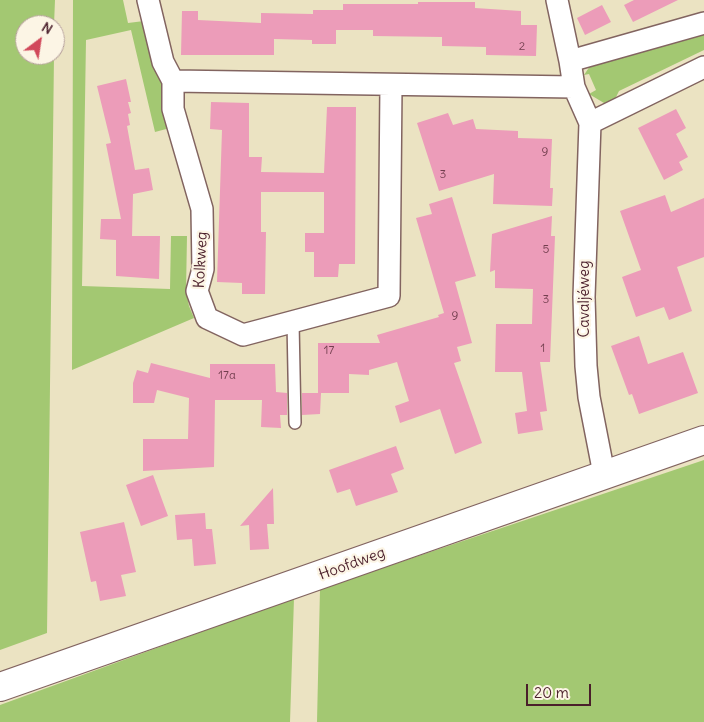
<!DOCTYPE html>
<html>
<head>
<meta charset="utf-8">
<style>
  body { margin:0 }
  #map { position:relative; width:704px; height:722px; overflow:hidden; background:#ebe3c2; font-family:Delius,sans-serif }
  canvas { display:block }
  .north { position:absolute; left:15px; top:15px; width:50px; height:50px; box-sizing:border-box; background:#fcf5e5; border:1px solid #b59f9b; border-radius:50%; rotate:31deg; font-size:14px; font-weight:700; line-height:20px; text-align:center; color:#4a1f2b }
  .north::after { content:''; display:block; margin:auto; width:18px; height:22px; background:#d1495b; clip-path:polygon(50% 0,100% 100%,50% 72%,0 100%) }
  .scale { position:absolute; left:526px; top:684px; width:65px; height:22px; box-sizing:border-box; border:2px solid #4a1f2b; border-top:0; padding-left:6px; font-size:15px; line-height:18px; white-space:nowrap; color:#4a1f2b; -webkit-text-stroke:4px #fcf5e5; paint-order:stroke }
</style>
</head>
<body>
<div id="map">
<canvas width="704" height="722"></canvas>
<div class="north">N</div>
<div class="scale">20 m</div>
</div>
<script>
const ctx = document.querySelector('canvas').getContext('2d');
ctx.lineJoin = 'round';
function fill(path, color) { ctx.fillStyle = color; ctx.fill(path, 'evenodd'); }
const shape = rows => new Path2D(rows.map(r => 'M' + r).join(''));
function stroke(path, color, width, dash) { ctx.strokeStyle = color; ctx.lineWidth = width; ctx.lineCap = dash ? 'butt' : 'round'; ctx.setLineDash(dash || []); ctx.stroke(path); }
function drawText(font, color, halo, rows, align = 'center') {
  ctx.font = font + ' Delius,sans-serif'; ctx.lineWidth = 4.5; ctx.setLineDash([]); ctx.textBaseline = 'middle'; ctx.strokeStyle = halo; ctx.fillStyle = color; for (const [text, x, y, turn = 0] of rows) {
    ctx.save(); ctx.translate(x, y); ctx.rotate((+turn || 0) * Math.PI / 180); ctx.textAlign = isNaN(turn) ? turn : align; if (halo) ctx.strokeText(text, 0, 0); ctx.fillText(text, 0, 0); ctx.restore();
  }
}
fill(shape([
  [0,0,55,0,54,25,25,25,25,55,54,55,47,633,0,650],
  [73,0,123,0,128,23,144,21,166,82,170,128,155,132,131,30,86,40,82,286,170,289,171,236,187,236,186,291,189,306,194,318,72,370],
  [704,34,704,50,619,91,613,103,604,103,589,94,596,90,589,74,584,75,590,66],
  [704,460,704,722,317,722,320,589],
  [294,598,290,722,0,722,0,705]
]), '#a3c872');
fill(shape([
  [634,0,678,0,633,22,624,5],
  [418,2,475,2,475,8,521,11,521,25,537,25,536,56,486,55,486,47,442,46,442,37,373,36,373,30,336,30,336,44,312,44,312,40,274,39,274,55,181,55,182,11,198,11,198,20,261,23,261,13,313,14,313,10,343,10,343,4,418,4],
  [602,5,611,22,585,35,577,18],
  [126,79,131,102,128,102,131,113,128,114,130,125,127,126,135,170,149,168,153,190,133,194,132,236,160,236,159,279,116,276,116,240,100,239,101,219,121,219,106,144,111,143,97,86],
  [211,102,249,103,249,157,262,157,261,172,324,173,327,107,356,107,355,264,339,264,338,277,314,277,314,252,305,252,305,233,324,233,324,192,261,192,261,232,266,232,265,294,242,294,242,283,217,282,222,130,210,129],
  [676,109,686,128,676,134,688,157,679,162,683,170,664,180,638,128],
  [448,113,453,125,473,119,476,129,518,131,518,138,552,139,550,188,553,188,552,206,493,204,494,174,439,191,417,123],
  [665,195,671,212,704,198,704,257,677,267,692,311,669,320,664,307,636,317,622,277,641,270,620,211],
  [452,197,476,276,455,282,472,343,457,347,461,361,454,363,482,443,455,454,440,409,400,423,395,406,409,401,397,362,369,370,369,375,349,374,349,393,321,393,320,414,302,415,302,393,318,393,318,343,380,343,377,335,439,317,438,315,444,313,416,218,432,214,429,204],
  [552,216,551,236,555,236,550,362,540,362,547,411,540,412,543,430,518,434,515,413,527,411,522,372,495,372,496,324,532,324,533,289,495,288,495,270,490,272,492,234],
  [639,336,648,364,683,352,698,393,639,414,632,394,629,395,611,346],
  [151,363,210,378,210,364,275,364,276,392,287,393,287,415,280,415,281,428,261,427,262,400,215,400,214,467,143,471,143,439,188,439,189,398,157,390,154,403,133,403,133,383,137,370,148,373],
  [396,446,404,469,391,474,398,492,356,506,350,489,337,493,329,470],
  [153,475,168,516,141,526,126,485],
  [273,488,274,524,267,524,269,549,250,550,249,525,240,526],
  [205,513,206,529,212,529,216,564,194,566,192,539,177,540,175,515],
  [124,522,136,572,121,575,126,596,100,601,96,581,91,582,80,532]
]), '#ec9cb9');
const service = shape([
  [293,322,295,423]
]);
const minor = shape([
  [148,0,163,62,173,81],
  [557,0,570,61],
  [391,85,389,296,243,335,207,318,197,291,203,269,202,209,173,109,173,81,574,87],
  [590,123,704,67],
  [604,474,589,397,586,366,584,297,590,123,574,87,570,61,704,23]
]);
const tertiary = shape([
  [0,687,704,440]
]);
stroke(service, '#826460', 14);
stroke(minor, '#826460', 24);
stroke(tertiary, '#826460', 30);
stroke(service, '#fff', 11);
stroke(minor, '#fff', 21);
stroke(tertiary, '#fff', 28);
drawText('12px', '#723e4e', null, [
  ["2",522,47],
  ["9",545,153],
  ["3",443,175],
  ["5",546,250],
  ["3",546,300],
  ["9",455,317],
  ["1",543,349],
  ["17",329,351],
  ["17a",227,376]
]);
drawText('15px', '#4a1f2b', '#fcf5e5', [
  ["Kolkweg",201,260,-87],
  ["Cavaljéweg",585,299,-90],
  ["Hoofdweg",352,564,-20]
]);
</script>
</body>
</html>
